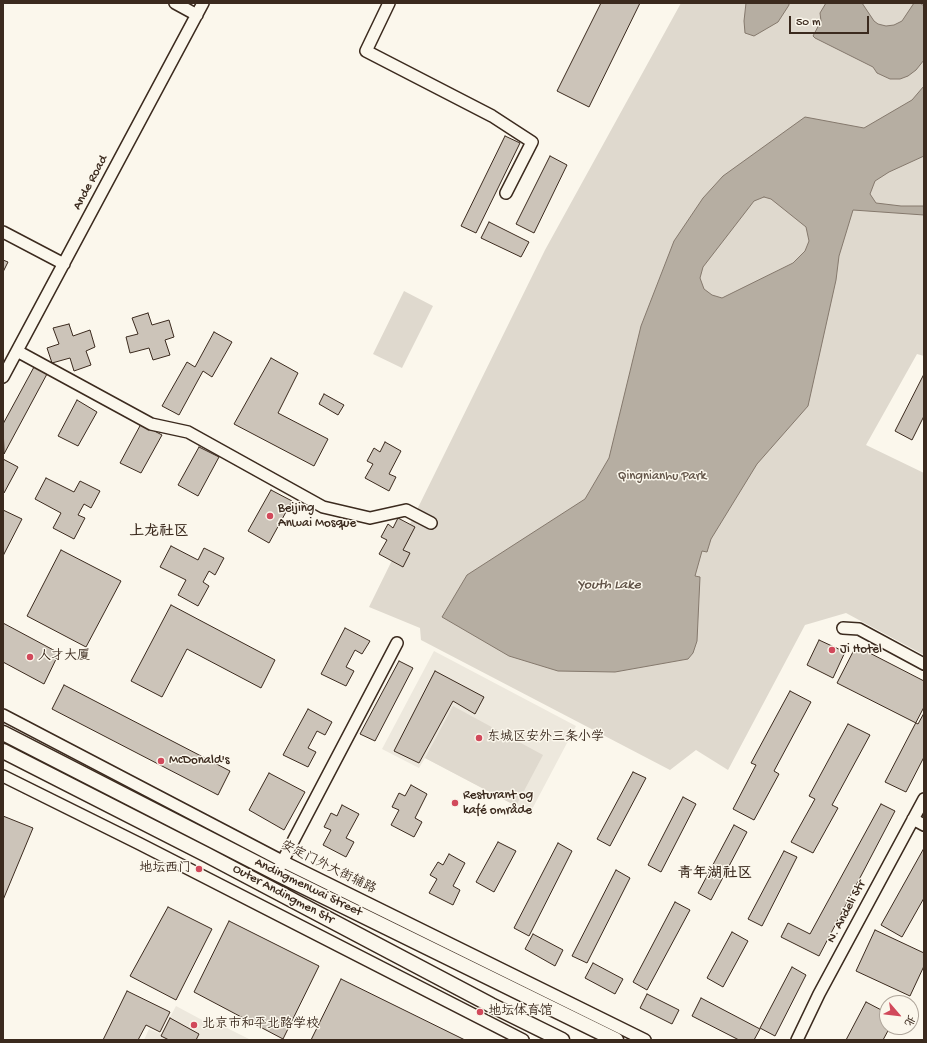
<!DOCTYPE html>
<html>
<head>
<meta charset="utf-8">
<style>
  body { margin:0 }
  #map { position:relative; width:927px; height:1043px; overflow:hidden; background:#fbf7ec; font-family:"Gochi Hand","LXGW WenKai TC",sans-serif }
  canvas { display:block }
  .frame { position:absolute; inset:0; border:4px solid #3b2a1e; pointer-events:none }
  .north { position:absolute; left:879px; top:995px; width:40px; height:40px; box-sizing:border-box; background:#fbf7ec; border:1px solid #aea59a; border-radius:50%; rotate:118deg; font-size:11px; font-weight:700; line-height:16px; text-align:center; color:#3b2a1e }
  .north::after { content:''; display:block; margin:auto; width:14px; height:18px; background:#d1495b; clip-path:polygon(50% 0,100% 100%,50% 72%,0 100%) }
  .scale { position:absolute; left:789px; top:16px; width:80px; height:18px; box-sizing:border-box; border:2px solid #3b2a1e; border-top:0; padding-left:5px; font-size:12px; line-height:14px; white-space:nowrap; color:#3b2a1e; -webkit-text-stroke:3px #fbf7ec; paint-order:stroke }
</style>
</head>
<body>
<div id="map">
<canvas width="927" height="1043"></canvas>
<div class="frame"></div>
<div class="north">北</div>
<div class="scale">50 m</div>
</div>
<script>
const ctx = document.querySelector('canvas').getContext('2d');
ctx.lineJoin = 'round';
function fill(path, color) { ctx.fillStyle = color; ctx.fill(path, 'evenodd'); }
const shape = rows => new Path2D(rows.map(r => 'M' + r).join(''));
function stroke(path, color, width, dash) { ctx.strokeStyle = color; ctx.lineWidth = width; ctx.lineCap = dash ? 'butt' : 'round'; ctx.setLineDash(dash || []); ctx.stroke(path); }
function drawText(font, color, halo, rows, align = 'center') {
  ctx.font = font + ' "Gochi Hand","LXGW WenKai TC",sans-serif'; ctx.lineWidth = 3; ctx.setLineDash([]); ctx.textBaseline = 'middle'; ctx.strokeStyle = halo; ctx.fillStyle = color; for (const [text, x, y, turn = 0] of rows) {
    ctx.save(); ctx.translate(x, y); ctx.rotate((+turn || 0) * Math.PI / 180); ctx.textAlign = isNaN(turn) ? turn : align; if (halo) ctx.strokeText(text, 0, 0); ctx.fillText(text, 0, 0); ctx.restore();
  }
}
fill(shape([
  [434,651,576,726,530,813,425,758,419,768,382,749],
  [176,1006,204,1021,207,1018,251,1040,144,1040,149,1029,161,1034]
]), '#ede8dd');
fill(shape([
  [681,3,924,3,924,356,917,354,866,445,924,473,924,655,846,613,805,625,728,770,696,750,670,770,421,640,420,628,369,607,545,250],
  [404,291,433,306,402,368,373,354],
  [453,706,543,755,516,806,425,758]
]), '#dfd9ce');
const water = shape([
  [746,3,789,3,789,5,778,22,754,36,745,33,744,21,746,3],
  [826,3,862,3,874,21,878,24,886,26,894,25,902,21,914,3,920,3,924,6,924,60,916,70,908,76,900,79,890,79,877,73,873,67,815,38,813,36,821,21,820,13,826,3],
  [924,86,924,156,889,172,875,181,870,194,876,203,901,206,924,206,924,215,853,210,839,256,836,280,808,406,757,464,711,539,707,552,702,551,695,576,700,577,697,641,693,653,688,659,615,672,558,671,509,656,442,617,467,575,585,499,609,458,641,326,674,241,703,198,723,176,805,117,864,128,912,100,924,86],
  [764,197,771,199,806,227,809,241,805,251,793,263,722,298,712,295,704,289,700,278,703,267,754,201,764,197]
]);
fill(water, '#b6aea2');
stroke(water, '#85796d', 1);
const building = shape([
  [601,3,640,3,589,107,557,91,601,3],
  [505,136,520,143,476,233,461,226,505,136],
  [550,156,567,165,534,233,516,224,550,156],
  [489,222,529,242,521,257,481,238,489,222],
  [3,260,8,262,3,272,3,260],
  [148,313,152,325,169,320,174,337,165,340,170,355,153,360,149,348,130,353,126,337,138,334,132,318,148,313],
  [69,324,73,336,90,330,95,347,86,351,91,365,74,371,70,358,52,363,47,348,59,344,53,328,69,324],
  [214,332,232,342,212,377,203,371,179,415,162,406,187,362,195,367,214,332],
  [271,358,298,373,278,413,328,439,314,466,234,424,271,358],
  [34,367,47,374,4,454,3,424,34,367],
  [924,374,924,416,912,440,895,431,924,374],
  [324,394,344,405,338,415,319,404,324,394],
  [77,400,97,412,78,446,58,436,77,400],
  [141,424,162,435,141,473,120,463,141,424],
  [385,442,401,451,389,474,396,477,389,491,365,478,373,464,367,461,374,448,380,452,385,442],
  [199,447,219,457,198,496,178,485,199,447],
  [3,459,18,467,4,493,3,493,3,459],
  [46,478,74,492,80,481,100,491,91,508,84,504,78,515,85,518,74,539,53,528,61,513,35,499,46,478],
  [271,490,292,501,269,543,248,531,271,490],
  [3,510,22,519,3,556,3,510],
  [398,518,415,527,403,550,410,553,403,567,379,554,387,540,381,537,388,524,393,528,398,518],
  [171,546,198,560,204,548,224,558,215,575,209,571,203,582,209,586,198,606,178,595,186,580,160,567,171,546],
  [61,550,121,581,86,647,27,616,61,550],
  [171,605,275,660,261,688,187,649,162,697,131,681,171,605],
  [3,623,59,653,44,684,3,662,3,623],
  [345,628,370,641,362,654,355,650,346,667,354,671,346,686,321,674,345,628],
  [819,640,845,652,833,678,807,665,819,640],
  [856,646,924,681,924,713,918,724,837,683,856,646],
  [399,661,413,668,375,741,360,734,399,661],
  [435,671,484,697,475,714,453,701,419,763,394,751,435,671],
  [64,685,230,771,218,795,52,709,64,685],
  [790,691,811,702,774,771,779,774,754,820,733,809,756,765,751,763,790,691],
  [924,707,924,757,906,792,885,782,924,707],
  [308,709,332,722,325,735,317,731,308,748,316,752,308,767,283,755,308,709],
  [848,724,870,735,832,805,838,808,813,853,791,842,815,799,809,796,848,724],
  [633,772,646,778,610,846,597,839,633,772],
  [269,773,305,792,284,830,249,810,269,773],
  [411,785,427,794,415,818,422,822,414,837,391,825,399,810,392,807,399,793,405,796,411,785],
  [683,797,696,804,661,872,648,865,683,797],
  [881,804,895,811,819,956,781,937,788,923,810,934,881,804],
  [342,805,359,814,346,838,354,842,346,857,323,845,331,830,324,827,331,813,337,816,342,805],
  [3,816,33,828,3,900,3,816],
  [734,825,747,832,711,900,698,893,734,825],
  [498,842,516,851,494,892,476,882,498,842],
  [558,843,572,851,529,936,514,928,558,843],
  [924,848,924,898,902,937,881,925,924,848],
  [784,851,797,857,762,926,748,919,784,851],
  [449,854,465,863,453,886,460,890,453,905,429,893,437,879,430,875,438,862,443,865,449,854],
  [616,870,630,878,587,963,572,956,616,870],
  [675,902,690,910,647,990,633,982,675,902],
  [168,907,212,929,176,1000,130,976,168,907],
  [229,921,319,966,283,1039,194,992,229,921],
  [875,930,924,953,924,966,910,996,856,971,875,930],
  [732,932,748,941,723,987,707,978,732,932],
  [533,934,563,950,555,966,525,949,533,934],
  [593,963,623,979,615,994,585,978,593,963],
  [792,967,806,975,775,1036,760,1028,792,967],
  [341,979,465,1040,311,1040,341,979],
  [127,991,170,1012,160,1032,146,1025,138,1040,103,1040,127,991],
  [647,994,679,1010,672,1024,640,1008,647,994],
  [701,998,760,1029,754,1040,739,1040,692,1016,701,998],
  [866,1002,887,1013,887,1027,890,1027,883,1040,846,1040,866,1002],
  [170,1018,199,1034,196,1040,169,1040,161,1036,170,1018]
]);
fill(building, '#ccc4b9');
stroke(building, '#3b2a1e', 1);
const minor = shape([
  [175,3,197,15],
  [389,3,366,51,492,116,532,142,506,193],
  [3,232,64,264],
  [17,351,151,424,188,432,323,507,370,518,406,510,431,523],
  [3,377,203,3],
  [843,628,859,629,924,664],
  [3,715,282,861,645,1040],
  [3,776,140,844,523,1040],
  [913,819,924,825],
  [279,868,397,643],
  [797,1040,819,994,924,799]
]);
const major = shape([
  [3,733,276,873,616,1040],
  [3,751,207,855,491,1005,562,1040]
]);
stroke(minor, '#3b2a1e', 14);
stroke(major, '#3b2a1e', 17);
stroke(minor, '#fbf7ec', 11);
stroke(major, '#fbf7ec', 14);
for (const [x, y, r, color] of [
  [270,516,4,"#d1495b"],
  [832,650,4,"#d1495b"],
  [30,657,4,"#d1495b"],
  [479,738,4,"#d1495b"],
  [161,761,4,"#d1495b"],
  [455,803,4,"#d1495b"],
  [199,869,4,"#d1495b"],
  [480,1012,4,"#d1495b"],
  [194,1025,4,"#d1495b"]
]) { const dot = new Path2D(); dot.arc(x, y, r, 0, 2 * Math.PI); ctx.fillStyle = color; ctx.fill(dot); stroke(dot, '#fbf7ec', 1.5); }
drawText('13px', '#3b2a1e', '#fbf7ec', [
  ["Ande Road",91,183,-62],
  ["安定门外大街辅路",328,868,26],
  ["Andingmenwai Street",308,888,26],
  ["Outer Andingmen Str",283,895,28],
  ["N. Andeli Str",847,912,-62]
]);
drawText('13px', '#64564a', '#fbf7ec', [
  ["Qingnianhu Park",662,477]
]);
drawText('13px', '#3b2a1e', '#fbf7ec', [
  ["Beijing",278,509],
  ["Anwai Mosque",278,524],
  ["Ji Hotel",840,650],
  ["人才大厦",38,657],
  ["东城区安外三条小学",487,738],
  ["McDonald's",169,761],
  ["Resturant og",463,796],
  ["kafé område",463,811],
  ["地坛西门",191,869,"right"],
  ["地坛体育馆",488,1012],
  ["北京市和平北路学校",202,1025]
], 'left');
drawText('italic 14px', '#605246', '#fbf7ec', [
  ["Youth Lake",609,586]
]);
drawText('bold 15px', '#3b2a1e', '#fbf7ec', [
  ["上龙社区",159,533],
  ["青年湖社区",715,875]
]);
</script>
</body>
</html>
